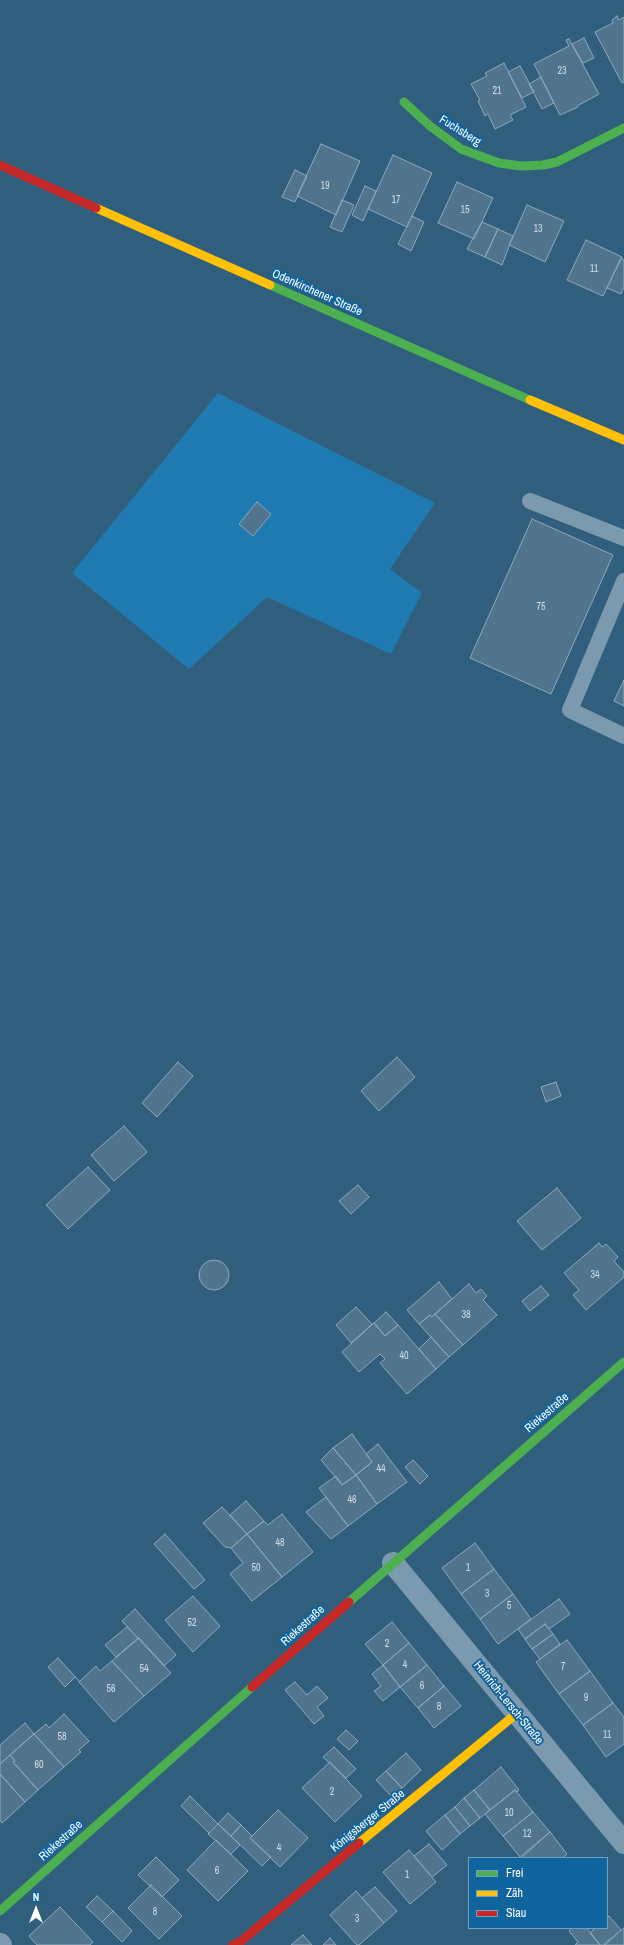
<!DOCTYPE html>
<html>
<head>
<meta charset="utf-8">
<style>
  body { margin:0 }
  #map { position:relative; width:624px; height:1945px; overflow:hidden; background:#305e7d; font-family:"Archivo Narrow",sans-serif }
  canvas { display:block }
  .legend { position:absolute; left:468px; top:1857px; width:140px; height:72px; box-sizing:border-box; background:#10649d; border:1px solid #70a2c4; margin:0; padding:5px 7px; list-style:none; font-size:12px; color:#fff }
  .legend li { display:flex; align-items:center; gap:8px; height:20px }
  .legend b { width:20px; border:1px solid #70a2c4 }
  .north { position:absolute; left:16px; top:1889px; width:40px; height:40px; -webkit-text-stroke:3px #10649d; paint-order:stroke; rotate:0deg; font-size:11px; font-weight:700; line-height:16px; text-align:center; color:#fff }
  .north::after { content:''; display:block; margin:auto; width:14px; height:18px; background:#fff; clip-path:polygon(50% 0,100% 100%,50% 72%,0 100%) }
</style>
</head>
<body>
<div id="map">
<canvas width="624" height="1945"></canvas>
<ul class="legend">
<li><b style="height:5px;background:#4caf50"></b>Frei</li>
<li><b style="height:5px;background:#ffc107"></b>Zäh</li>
<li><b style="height:5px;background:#c62828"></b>Stau</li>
</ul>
<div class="north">N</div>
</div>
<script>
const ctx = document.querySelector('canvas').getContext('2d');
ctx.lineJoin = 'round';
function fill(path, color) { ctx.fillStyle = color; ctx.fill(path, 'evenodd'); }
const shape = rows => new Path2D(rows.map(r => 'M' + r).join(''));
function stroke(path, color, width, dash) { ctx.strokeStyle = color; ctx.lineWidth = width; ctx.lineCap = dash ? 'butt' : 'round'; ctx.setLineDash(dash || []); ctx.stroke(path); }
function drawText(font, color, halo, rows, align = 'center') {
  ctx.font = font + ' "Archivo Narrow",sans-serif'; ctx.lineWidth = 4; ctx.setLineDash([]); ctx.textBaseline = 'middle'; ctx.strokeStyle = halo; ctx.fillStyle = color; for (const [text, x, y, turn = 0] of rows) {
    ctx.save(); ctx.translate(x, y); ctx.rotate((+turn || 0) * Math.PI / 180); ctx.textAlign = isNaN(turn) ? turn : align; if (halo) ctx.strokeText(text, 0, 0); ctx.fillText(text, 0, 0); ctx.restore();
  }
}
fill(shape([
  [218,393,435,503,390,569,422,593,391,654,267,597,189,669,72,573]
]), '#207ab2');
const building = shape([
  [617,16,619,20,624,17,624,82,622,83,595,32,613,23,612,20,617,16],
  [584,38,594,58,583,63,572,44,584,38],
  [569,39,599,94,577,106,578,107,560,115,534,64,569,46,566,40,569,39],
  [504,63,526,107,510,115,513,120,495,129,488,114,485,116,478,101,480,100,471,84,487,76,485,73,504,63],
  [520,66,534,92,522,98,508,72,520,66],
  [541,77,554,103,542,109,529,84,541,77],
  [321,144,360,161,336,215,297,196,321,144],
  [393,155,432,173,407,227,368,209,393,155],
  [295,170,307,176,295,202,282,197,295,170],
  [457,182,493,198,474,239,438,223,457,182],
  [365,186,376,191,363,221,352,215,365,186],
  [342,200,354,205,342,232,330,227,342,200],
  [527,205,564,221,545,262,509,245,527,205],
  [412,216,424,222,411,251,398,244,412,216],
  [482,222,498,229,485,257,467,249,482,222],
  [498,229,513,236,502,265,485,257,498,229],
  [586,240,622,257,603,296,567,280,586,240],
  [621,258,624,260,624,287,621,294,607,288,621,258],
  [257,502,271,514,253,536,239,524,257,502],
  [532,519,613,555,551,694,470,658,532,519],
  [624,680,624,706,614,701,624,680],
  [397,1057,415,1077,379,1111,361,1091,397,1057],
  [178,1062,193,1076,157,1117,142,1103,178,1062],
  [556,1082,561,1096,546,1102,541,1087,556,1082],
  [124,1126,147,1152,114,1181,91,1155,124,1126],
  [88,1167,110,1190,68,1229,46,1205,88,1167],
  [358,1185,369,1197,351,1214,339,1201,358,1185],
  [557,1188,581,1218,542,1250,517,1221,557,1188],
  [599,1243,602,1247,606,1244,618,1257,614,1261,624,1272,624,1277,586,1310,573,1295,579,1290,564,1273,599,1243],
  '199 1275a15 15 0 1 1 30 0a15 15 0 1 1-30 0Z',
  [439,1282,452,1299,432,1317,430,1315,419,1324,407,1310,439,1282],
  [469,1284,476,1293,481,1289,487,1296,483,1300,497,1315,463,1345,435,1314,469,1284],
  [541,1286,549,1295,530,1311,522,1301,541,1286],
  [356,1307,372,1324,351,1343,336,1325,356,1307],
  [386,1312,398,1325,385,1336,374,1323,386,1312],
  [435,1314,463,1345,449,1357,419,1324,430,1315,432,1317,435,1314],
  [374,1323,385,1336,398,1325,436,1369,407,1394,380,1363,385,1359,380,1354,359,1372,342,1352,374,1323],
  [431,1337,449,1357,436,1369,419,1349,431,1337],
  [352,1434,372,1462,356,1475,333,1448,352,1434],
  [378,1444,407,1482,377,1504,356,1475,372,1462,366,1454,378,1444],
  [333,1448,356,1475,342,1485,321,1460,333,1448],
  [413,1460,428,1476,420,1484,405,1467,413,1460],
  [356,1475,377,1504,348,1526,319,1488,336,1476,342,1485,356,1475],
  [326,1497,348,1526,331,1539,306,1512,326,1497],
  [246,1501,264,1521,247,1534,230,1515,246,1501],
  [222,1507,247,1534,231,1548,225,1547,203,1523,222,1507],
  [282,1514,313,1552,282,1577,247,1534,264,1521,268,1525,282,1514],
  [165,1534,205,1580,194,1589,154,1544,165,1534],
  [247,1534,282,1577,252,1601,230,1574,243,1563,231,1548,247,1534],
  [475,1543,494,1569,461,1594,442,1568,475,1543],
  [494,1569,513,1594,480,1619,461,1594,494,1569],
  [513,1594,531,1619,498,1644,480,1619,513,1594],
  [193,1596,220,1626,193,1652,165,1620,193,1596],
  [559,1599,570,1614,549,1629,545,1624,525,1639,518,1629,559,1599],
  [135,1609,176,1655,164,1666,122,1621,135,1609],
  [392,1622,409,1643,383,1665,365,1644,392,1622],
  [545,1624,553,1634,532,1649,525,1639,545,1624],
  [127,1627,138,1638,116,1657,105,1645,127,1627],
  [553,1634,560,1644,540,1659,532,1649,553,1634],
  [139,1638,171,1673,144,1696,112,1661,139,1638],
  [567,1640,590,1671,559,1694,536,1662,567,1640],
  [409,1643,427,1665,400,1687,383,1665,409,1643],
  [58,1658,79,1681,75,1677,65,1687,48,1667,58,1658],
  [112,1661,144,1696,114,1722,79,1682,96,1666,100,1671,112,1661],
  [383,1665,400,1687,383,1701,374,1691,381,1686,372,1674,383,1665],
  [427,1665,444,1686,418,1708,400,1687,427,1665],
  [590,1671,613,1703,583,1725,559,1694,590,1671],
  [295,1682,307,1695,317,1686,328,1698,317,1707,324,1716,314,1724,285,1690,295,1682],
  [444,1686,461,1706,434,1728,418,1708,444,1686],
  [613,1703,624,1717,624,1744,606,1757,583,1725,613,1703],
  [64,1714,89,1741,79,1750,81,1752,64,1767,34,1734,46,1724,49,1728,64,1714],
  [25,1723,34,1734,0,1764,0,1745,25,1723],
  [346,1730,358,1741,349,1750,337,1739,346,1730],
  [34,1734,64,1767,38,1790,13,1762,15,1761,10,1755,34,1734],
  [334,1747,356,1769,346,1778,323,1757,334,1747],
  [406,1753,421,1770,402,1788,386,1771,406,1753],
  [10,1755,15,1761,13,1762,38,1790,25,1802,0,1774,0,1764,10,1755],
  [330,1762,362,1796,335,1822,302,1788,330,1762],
  [501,1767,519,1790,517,1792,515,1790,490,1810,474,1790,501,1767],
  [386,1771,402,1788,392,1797,376,1780,386,1771],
  [0,1774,25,1802,2,1823,0,1820,0,1774],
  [474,1790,490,1810,480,1818,464,1798,474,1790],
  [515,1790,533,1812,503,1836,485,1814,515,1790],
  [190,1796,218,1824,209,1833,181,1806,190,1796],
  [464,1798,480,1818,470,1826,455,1807,464,1798],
  [455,1807,470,1826,460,1834,445,1815,455,1807],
  [278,1810,308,1838,280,1867,250,1838,278,1810],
  [533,1812,550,1832,520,1857,503,1836,533,1812],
  [228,1813,241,1825,231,1836,218,1824,228,1813],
  [445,1815,460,1834,442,1850,426,1831,445,1815],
  [218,1824,240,1845,231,1854,208,1834,218,1824],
  [241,1825,252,1836,250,1838,271,1857,262,1866,231,1836,241,1825],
  [550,1832,567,1854,563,1858,521,1858,550,1832],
  [216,1840,248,1871,218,1901,187,1870,216,1840],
  [429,1844,447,1865,432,1877,414,1856,429,1844],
  [409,1850,436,1882,410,1904,383,1872,409,1850],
  [156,1857,179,1880,162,1897,138,1875,156,1857],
  [151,1885,182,1916,159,1939,128,1908,151,1885],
  [375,1887,397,1911,384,1923,362,1898,375,1887],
  [356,1891,384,1923,359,1945,357,1945,330,1915,356,1891],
  [97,1896,113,1911,102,1922,86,1907,97,1896],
  [60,1907,93,1942,90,1945,37,1945,29,1936,60,1907],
  [113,1911,132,1931,122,1942,102,1922,113,1911],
  [609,1916,621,1930,605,1945,600,1945,590,1933,595,1928,607,1928,607,1918,609,1916],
  [572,1928,587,1928,600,1945,575,1945,578,1942,569,1931,572,1928],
  [624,1928,624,1945,605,1945,604,1944,624,1928],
  [303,1935,312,1945,291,1945,303,1935],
  [330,1938,336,1945,323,1945,330,1938]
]);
fill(building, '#50748c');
stroke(building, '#8fa9bb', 1);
stroke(shape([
  [530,501,624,538],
  [624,581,570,710,624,736]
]), '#7b9aae', 16);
stroke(shape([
  [393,1563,624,1843],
  [0,1944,1,1945]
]), '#7b9aae', 22);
stroke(shape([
  [404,102,430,126,461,149,499,163,521,166,543,165,557,162,624,128],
  [270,285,530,400],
  [349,1602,624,1362],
  [0,1911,252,1687]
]), '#4caf50', 9);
stroke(shape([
  [96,208,270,285],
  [530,400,624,440],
  [359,1843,516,1714]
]), '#ffc107', 9);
stroke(shape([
  [0,165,96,208],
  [252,1687,349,1602],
  [233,1945,240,1942,359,1843]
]), '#c62828', 9);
drawText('10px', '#d3dce2', null, [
  ["23",562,71],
  ["21",497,91],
  ["19",325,186],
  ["17",396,200],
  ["15",465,210],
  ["13",538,229],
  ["11",594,269],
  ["75",541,607],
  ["34",595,1275],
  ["38",466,1315],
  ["40",404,1356],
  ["44",381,1469],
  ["46",352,1500],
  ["48",280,1543],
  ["50",256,1568],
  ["1",468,1568],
  ["3",487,1594],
  ["5",509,1606],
  ["52",192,1623],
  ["2",387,1644],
  ["4",405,1665],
  ["7",563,1667],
  ["54",144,1669],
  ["6",422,1686],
  ["56",111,1689],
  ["9",586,1698],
  ["8",439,1707],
  ["11",607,1735],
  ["58",62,1737],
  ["60",39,1765],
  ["2",332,1792],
  ["10",509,1813],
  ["12",527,1834],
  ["4",279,1848],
  ["6",217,1871],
  ["1",407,1875],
  ["8",155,1912],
  ["3",357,1919]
]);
drawText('12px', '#fff', '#10649d', [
  ["Fuchsberg",460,131,32],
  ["Odenkirchener Straße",317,293,24],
  ["Riekestraße",547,1413,-41],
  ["Riekestraße",303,1626,-42],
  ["Heinrich-Lersch-Straße",508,1703,51],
  ["Königsberger Straße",368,1821,-39],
  ["Riekestraße",61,1841,-42]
]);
</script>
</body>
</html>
